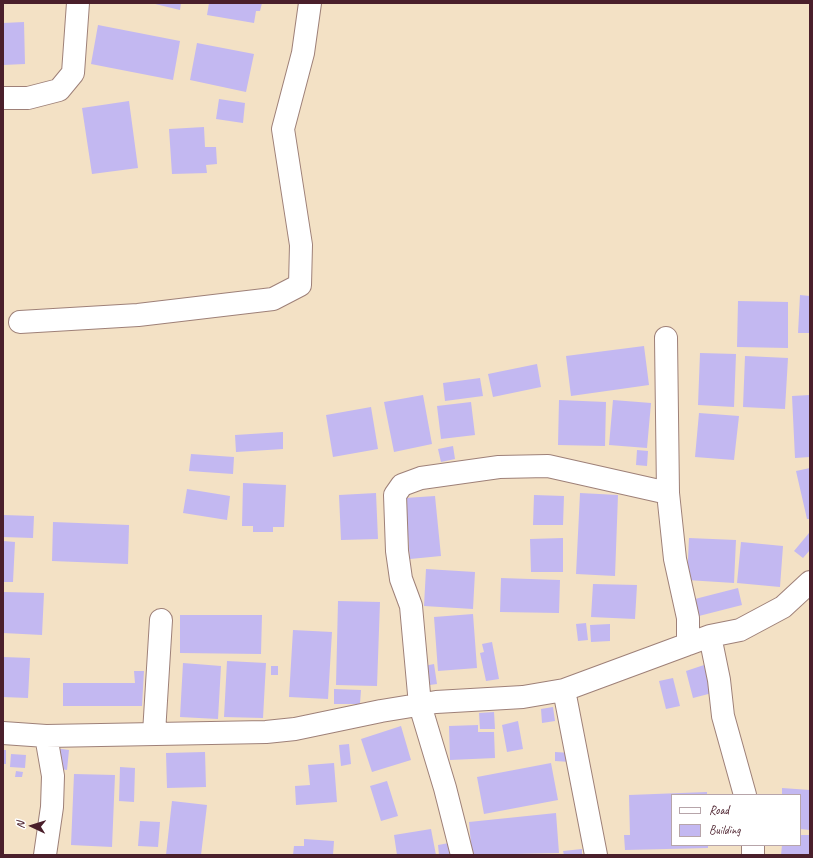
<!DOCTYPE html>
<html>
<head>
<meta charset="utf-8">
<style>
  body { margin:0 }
  #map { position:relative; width:813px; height:858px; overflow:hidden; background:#f3e1c5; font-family:Caveat,sans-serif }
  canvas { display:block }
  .frame { position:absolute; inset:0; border:4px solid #4a1f2b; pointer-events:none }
  .legend { position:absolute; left:671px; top:794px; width:130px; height:52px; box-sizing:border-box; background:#fff; border:1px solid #b7a5aa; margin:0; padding:5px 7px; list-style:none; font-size:12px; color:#4a1f2b }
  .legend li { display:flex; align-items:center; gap:8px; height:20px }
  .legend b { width:20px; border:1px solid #b7a5aa }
  .north { position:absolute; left:12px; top:806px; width:40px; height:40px; -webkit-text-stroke:3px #fff; paint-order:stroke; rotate:274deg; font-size:11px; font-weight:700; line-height:16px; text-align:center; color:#4a1f2b }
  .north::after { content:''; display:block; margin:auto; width:14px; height:18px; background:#4a1f2b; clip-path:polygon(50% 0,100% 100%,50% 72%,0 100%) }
</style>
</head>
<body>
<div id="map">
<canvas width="813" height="858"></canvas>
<div class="frame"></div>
<ul class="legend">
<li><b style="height:5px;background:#fff"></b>Road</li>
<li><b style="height:11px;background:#c3b8f1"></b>Building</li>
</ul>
<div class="north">N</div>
</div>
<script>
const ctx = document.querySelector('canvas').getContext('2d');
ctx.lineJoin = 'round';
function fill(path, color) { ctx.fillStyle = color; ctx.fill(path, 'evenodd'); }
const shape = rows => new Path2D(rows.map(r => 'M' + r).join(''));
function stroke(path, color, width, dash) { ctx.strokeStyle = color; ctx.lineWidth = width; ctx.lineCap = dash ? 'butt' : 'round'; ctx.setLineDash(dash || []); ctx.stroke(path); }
fill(shape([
  [151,3,181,3,180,10],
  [209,3,262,3,260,11,256,11,254,23,207,15],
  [24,22,25,64,3,65,3,23],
  [98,25,180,41,173,80,91,64],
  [197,43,254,54,246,92,190,80],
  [219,99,245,103,243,123,216,119],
  [129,101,138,168,92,174,82,108],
  [204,127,205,147,216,147,217,164,206,165,207,173,172,174,169,129],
  [800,295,810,296,810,333,798,333],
  [738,301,788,302,788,348,737,347],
  [644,346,649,385,571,396,566,356],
  [700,353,736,354,734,407,698,405],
  [745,356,788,358,785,409,743,407],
  [537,364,541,387,493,397,488,374],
  [480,378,483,396,445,401,443,383],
  [423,395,432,444,394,452,384,402],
  [810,395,810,457,795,458,792,396],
  [559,400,606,402,605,446,558,445],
  [613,400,651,403,647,448,609,445],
  [471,402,475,435,441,439,437,406],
  [371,407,378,449,333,457,326,415],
  [699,413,739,416,734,460,695,457],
  [283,432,283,449,236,452,235,435],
  [453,446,455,459,441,462,438,449],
  [637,450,648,451,647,466,636,465],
  [191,454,234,457,233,474,189,471],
  [810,468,810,519,807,519,796,471],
  [243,483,286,485,284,527,273,527,273,532,253,532,253,526,242,526],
  [187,489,230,496,227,520,183,513],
  [376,493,378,539,341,540,339,495],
  [580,493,618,495,615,576,576,574],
  [534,495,564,496,563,525,533,525],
  [435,496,441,556,410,559,405,498],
  [3,515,34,516,33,538,3,537],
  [53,522,129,525,128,564,52,561],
  [809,533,810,550,803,558,794,551],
  [563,538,563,572,531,572,530,539],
  [689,538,736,540,734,583,687,580],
  [3,541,15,542,13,582,3,582],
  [741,542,783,546,780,587,737,583],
  [426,569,475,572,473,609,424,606],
  [501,578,560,580,559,613,500,612],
  [593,584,637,585,635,619,591,617],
  [738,588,742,605,695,617,691,600],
  [3,592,44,593,42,635,3,633],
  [338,601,380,602,377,686,336,685],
  [473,614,477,668,438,671,434,617],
  [180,615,262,615,261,654,180,653],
  [586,623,588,640,578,641,576,624],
  [610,624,610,641,591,642,590,625],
  [293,630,332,632,328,699,289,697],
  [492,642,499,679,486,681,480,653,484,652,482,644],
  [3,657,30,658,28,698,3,697],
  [227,661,266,663,263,718,224,717],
  [183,663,221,666,218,719,180,717],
  [434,664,437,684,422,686,419,667],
  [704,665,708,680,716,692,693,698,686,671],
  [271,666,278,666,278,675,271,675],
  [134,671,144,671,142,706,63,706,63,683,135,683],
  [673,678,680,706,666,709,659,681],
  [334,689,361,690,360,704,334,704],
  [553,707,555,721,542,723,541,709],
  [494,712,495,729,480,729,479,713],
  [518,721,523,749,507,752,502,725],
  [478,725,478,732,494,732,495,758,450,760,449,726],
  [401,726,411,760,372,772,361,739],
  [349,744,351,764,341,766,339,745],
  [55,748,69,750,67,770,53,768],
  [3,750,6,750,6,764,3,764],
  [205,752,206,787,167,788,166,753],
  [555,752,571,753,571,762,555,761],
  [11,754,26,755,25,768,10,767],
  [334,763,337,802,296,805,295,786,310,785,308,765],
  [551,763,558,800,484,814,477,777],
  [120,767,135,768,134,802,119,801],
  [16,771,23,772,22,777,15,777],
  [74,774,115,775,112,847,71,845],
  [387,781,398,816,381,821,370,786],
  [782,788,810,790,810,830,800,829,800,795,782,795],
  [707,792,707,795,672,795,672,845,708,845,708,848,625,850,624,835,630,835,629,795],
  [172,801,207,805,201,855,166,855],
  [556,813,559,853,472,855,469,822],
  [140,821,160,822,158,847,138,846],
  [431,829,436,855,397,855,394,835],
  [800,835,810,835,810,855,781,855,782,845,800,845],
  [304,839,334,841,333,855,293,855,294,846,304,846],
  [449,843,451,855,439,855,438,845],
  [582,849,582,855,564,855,563,851]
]), '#c3b8f1');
const minor = shape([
  [3,98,28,98,59,90,73,73,78,3],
  [20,322,138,315,273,299,300,285,301,245,283,129,303,53,310,3],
  [666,338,668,493,675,559,688,618,688,644],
  [710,636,719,680,723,716,745,795],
  [564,690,596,855],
  [3,733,46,736,266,732,295,729,381,711,436,702,523,697,564,690,710,636,740,630,783,607,810,582],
  [154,733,161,620],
  [753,845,753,855],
  [45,855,52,807,53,776,46,736],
  [462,855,445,788,420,705,411,606,401,579,397,551,395,495,402,485,421,478,499,467,548,466,668,493]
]);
stroke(minor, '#9e8078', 24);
stroke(minor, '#fff', 22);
</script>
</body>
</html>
